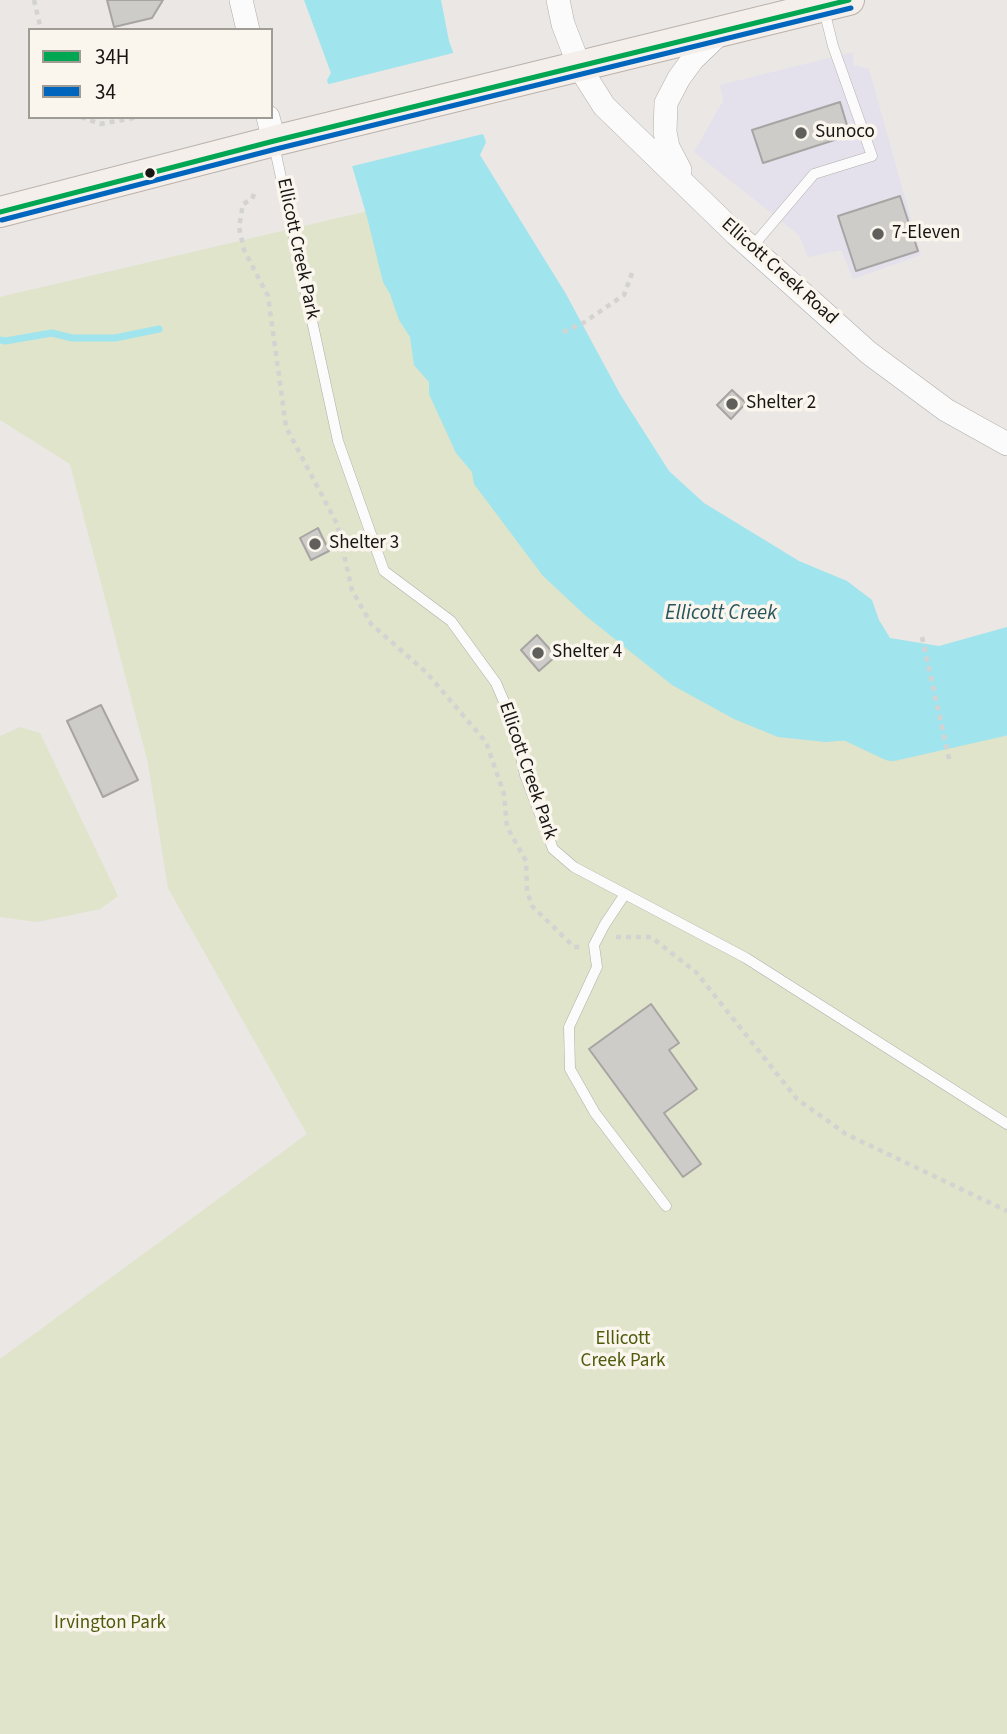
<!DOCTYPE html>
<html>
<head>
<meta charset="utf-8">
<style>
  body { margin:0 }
  #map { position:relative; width:1007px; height:1734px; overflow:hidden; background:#eae7e4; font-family:"Source Sans 3",sans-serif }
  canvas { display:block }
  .legend { position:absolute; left:28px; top:28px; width:245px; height:91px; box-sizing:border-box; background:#faf6ee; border:2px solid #9f9c96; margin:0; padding:9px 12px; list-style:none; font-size:21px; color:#171613 }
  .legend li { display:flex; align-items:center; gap:14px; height:35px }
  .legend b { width:35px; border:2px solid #9f9c96 }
</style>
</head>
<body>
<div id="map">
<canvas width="1007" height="1734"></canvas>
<ul class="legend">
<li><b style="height:9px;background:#00a651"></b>34H</li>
<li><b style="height:9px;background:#0065bd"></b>34</li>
</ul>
</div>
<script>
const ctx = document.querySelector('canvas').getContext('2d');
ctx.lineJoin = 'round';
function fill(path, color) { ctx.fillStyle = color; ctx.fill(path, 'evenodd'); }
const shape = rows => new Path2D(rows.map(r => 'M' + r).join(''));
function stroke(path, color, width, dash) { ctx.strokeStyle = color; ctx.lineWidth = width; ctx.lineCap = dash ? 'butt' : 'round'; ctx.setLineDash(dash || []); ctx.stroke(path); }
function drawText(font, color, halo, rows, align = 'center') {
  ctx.font = font + ' "Source Sans 3",sans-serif'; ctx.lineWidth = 7; ctx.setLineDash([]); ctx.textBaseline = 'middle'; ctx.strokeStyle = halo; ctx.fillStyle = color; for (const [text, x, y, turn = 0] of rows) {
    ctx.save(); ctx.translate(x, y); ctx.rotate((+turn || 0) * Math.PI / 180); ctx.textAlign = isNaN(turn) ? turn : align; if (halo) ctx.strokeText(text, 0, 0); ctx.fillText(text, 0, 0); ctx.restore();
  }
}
fill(shape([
  [853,52,854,65,869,69,921,255,853,279,841,250,808,257,799,235,694,152,723,101,720,85]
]), '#e4e1ec');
fill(shape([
  [445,193,629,612,892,741,1007,715,1007,1734,0,1734,0,1359,307,1134,168,888,148,763,70,464,0,420,0,297],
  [20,727,40,733,118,896,100,909,37,922,0,917,0,736]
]), '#dfe4ca');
fill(shape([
  [304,0,441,0,449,41,486,142,480,155,566,294,620,394,669,471,704,503,799,561,847,581,872,600,879,620,890,638,939,646,1007,627,1007,721,932,729,899,736,826,742,778,737,734,719,672,685,586,616,543,576,474,484,472,472,456,453,429,394,429,382,414,365,410,337,399,320,390,294,383,282,367,217,327,80,331,73]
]), '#a0e4ee');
fill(shape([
  [457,52,487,133,349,167,325,85]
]), '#eae7e4');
stroke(shape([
  [0,340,5,341,52,333,72,338,115,338,159,329]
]), '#a0e4ee', 7);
stroke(shape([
  [833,713,892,741,1007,715]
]), '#a0e4ee', 40);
const building = shape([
  [107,0,163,0,152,18,114,27,107,0],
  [840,102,850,135,763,163,752,130,840,102],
  [900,196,918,251,856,271,838,216,900,196],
  [732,390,746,403,731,419,717,405,732,390],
  [318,528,329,551,311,560,300,538,318,528],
  [537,635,556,656,539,671,521,650,537,635],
  [101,705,138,780,103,797,67,721,101,705],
  [651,1004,679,1043,669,1050,697,1089,664,1113,701,1164,683,1177,589,1049,651,1004]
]);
fill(building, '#ceccc9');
stroke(building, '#a7a4a3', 2);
const service = shape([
  [274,145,338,441,384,571,451,621,496,683,514,725,525,775,553,849,574,867,746,958,1007,1124],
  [752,247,814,174,872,156,833,46,824,10],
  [625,894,605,924,594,945,597,967,569,1027,570,1069,595,1113,666,1206]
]);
const tertiary = shape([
  [241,0,248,30],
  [558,0,563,24,580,68,604,106,736,234,869,353,946,410,1007,444],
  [268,117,274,141],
  [680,170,668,147,665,132,666,103,679,78,693,59,721,32]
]);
const primary = shape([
  [0,212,274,141,849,0]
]);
stroke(service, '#b0aeab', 11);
stroke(tertiary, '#b0aeab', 24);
stroke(primary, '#bbb1aa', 32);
stroke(shape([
  [34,0,41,30],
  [81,117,100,124,139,117],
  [254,194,252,199,243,204,239,227,244,250,268,296,286,427,337,524,352,590,371,624,426,672,486,742,504,794,507,827,526,861,527,891,532,906,574,947,581,947],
  [563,332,583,323,624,295,632,273],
  [922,637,950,763],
  [616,937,651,937,696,972,797,1099,846,1134,1007,1211]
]), '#d3d3d1', 4.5, [5, 5]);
stroke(service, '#fcfbfb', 10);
stroke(tertiary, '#fcfbfb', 23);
stroke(primary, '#f4efeb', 30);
stroke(shape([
  [0,212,274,141,849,0]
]), '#00a651', 5);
stroke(shape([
  [2,220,276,149,851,8]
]), '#0065bd', 5);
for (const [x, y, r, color] of [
  [801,133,7,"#615f5c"],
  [150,173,6,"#171613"],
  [878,234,7,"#615f5c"],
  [732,404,7,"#615f5c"],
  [315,544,7,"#615f5c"],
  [538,653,7,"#615f5c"]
]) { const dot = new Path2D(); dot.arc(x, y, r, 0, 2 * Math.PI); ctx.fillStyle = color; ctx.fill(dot); stroke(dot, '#faf6ee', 2.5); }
drawText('19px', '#171613', '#faf6ee', [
  ["Sunoco",815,133],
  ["7-Eleven",892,234],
  ["Shelter 2",746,404],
  ["Shelter 3",329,544],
  ["Shelter 4",552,653]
], 'left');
drawText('19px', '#171613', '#faf6ee', [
  ["Ellicott Creek Park",297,249,78],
  ["Ellicott Creek Road",779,272,42],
  ["Ellicott Creek Park",527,771,71]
]);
drawText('19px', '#4e5b0b', '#faf6ee', [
  ["Ellicott",623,1340],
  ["Creek Park",623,1362],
  ["Irvington Park",110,1624]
]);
drawText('italic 21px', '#29555c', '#faf6ee', [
  ["Ellicott Creek",721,614]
]);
</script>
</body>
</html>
